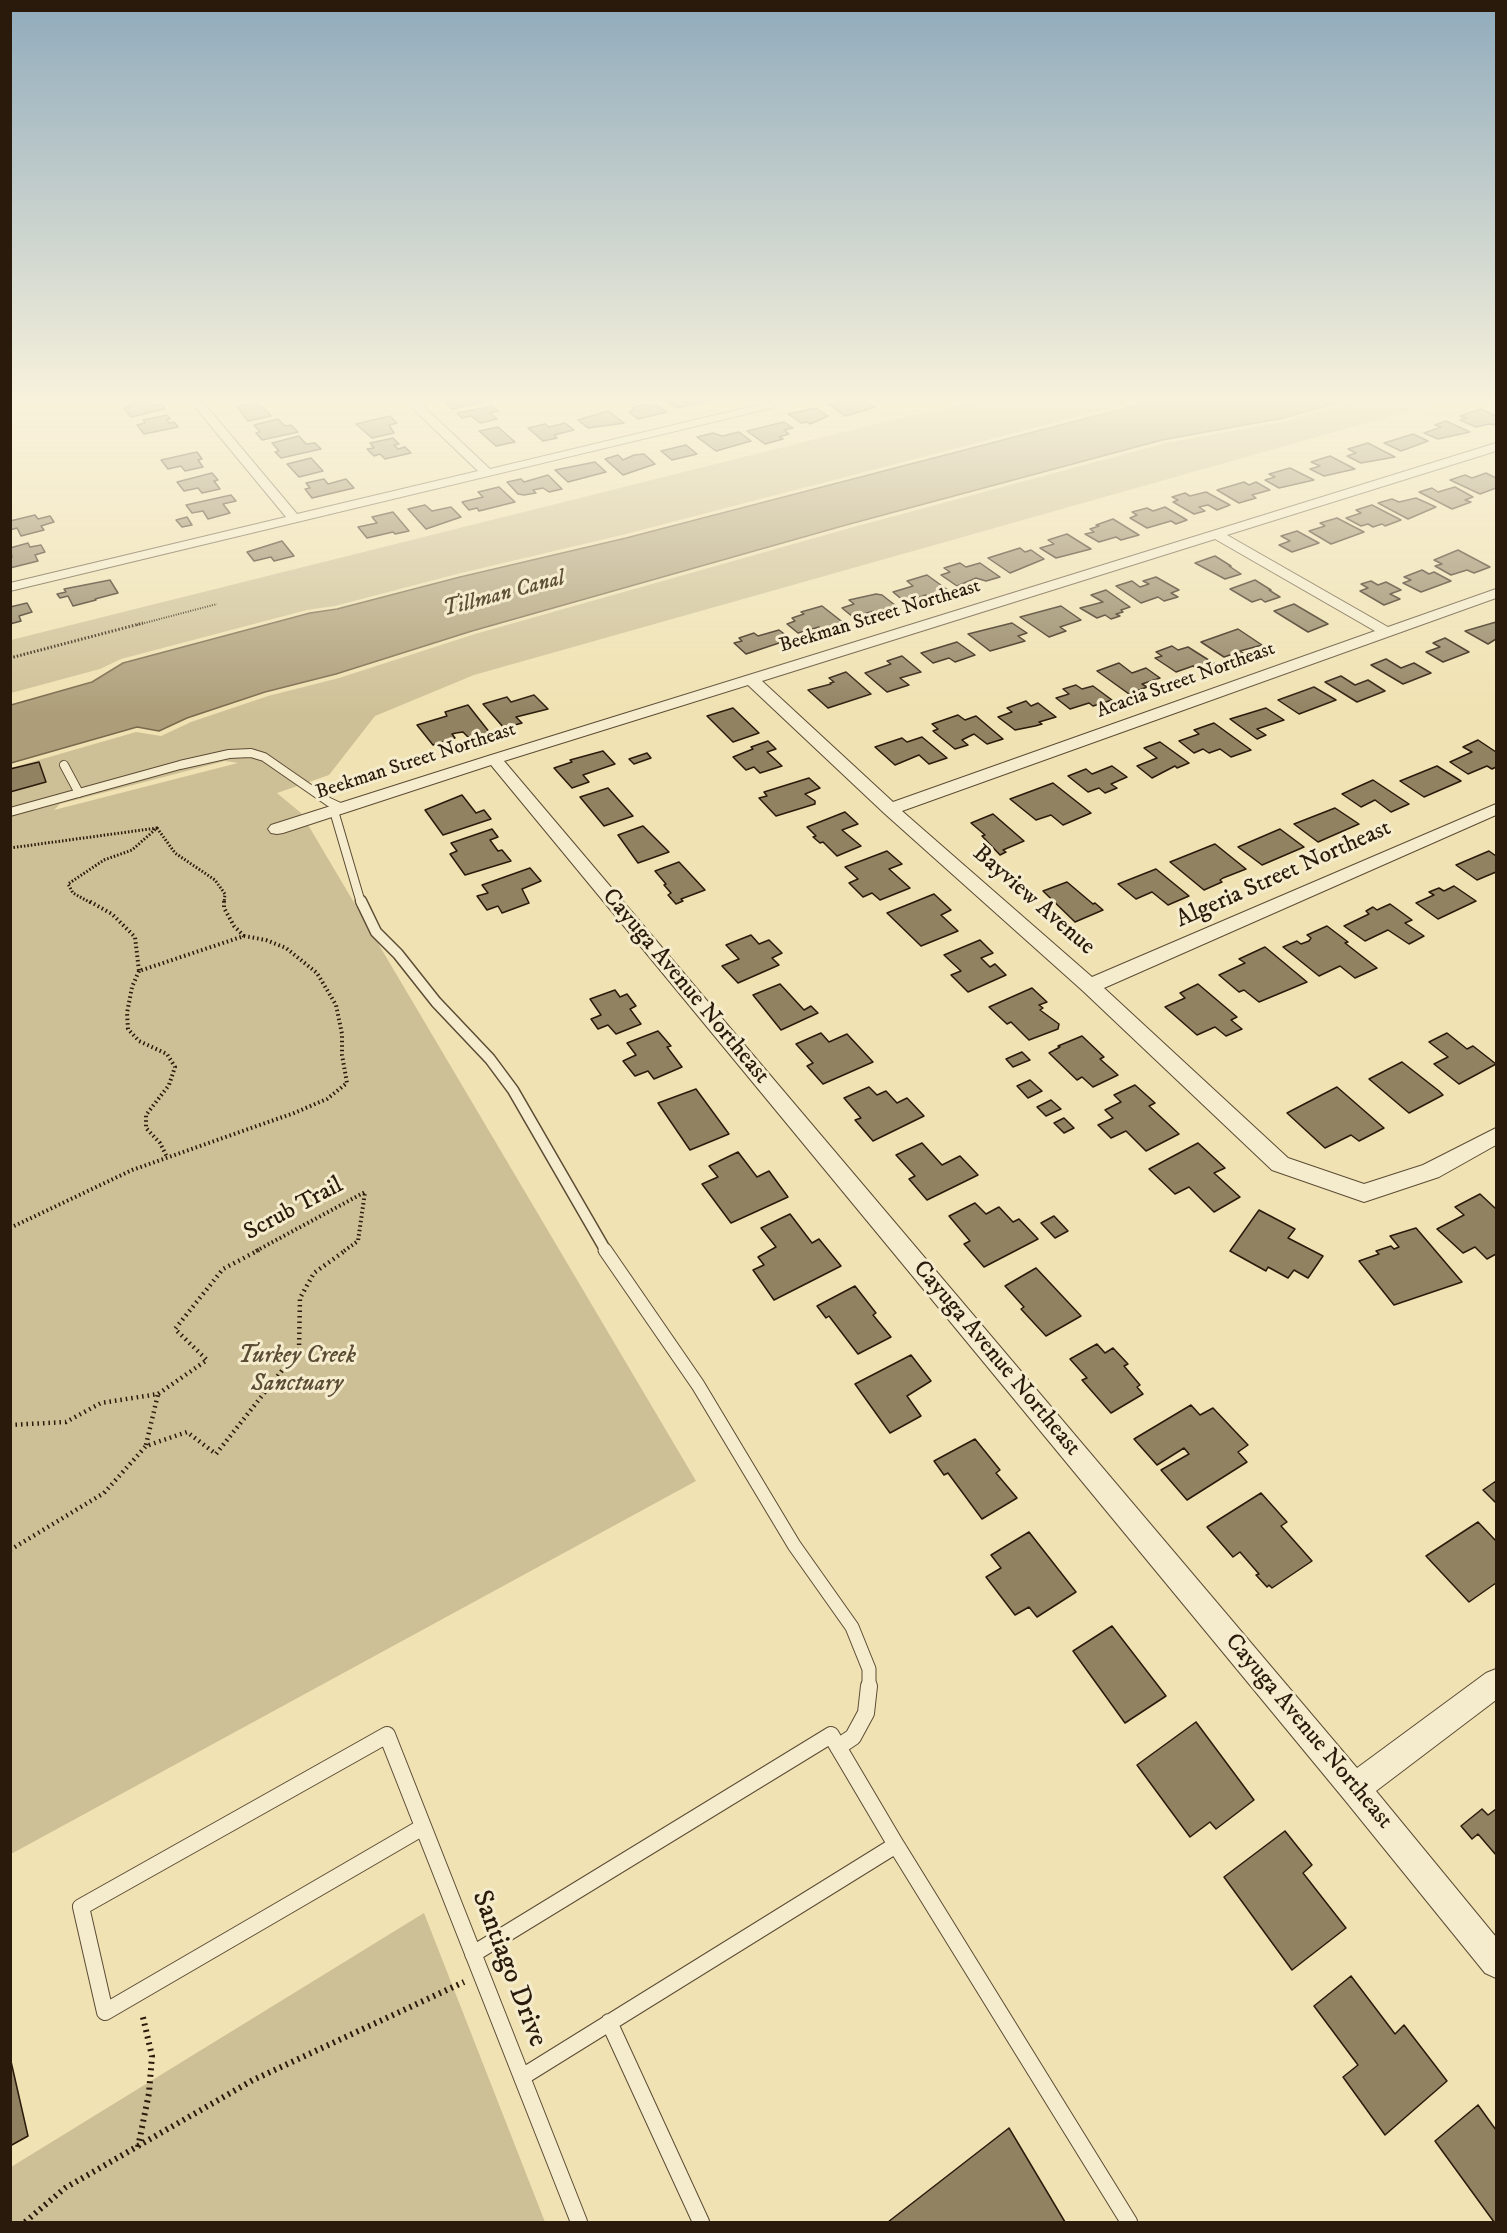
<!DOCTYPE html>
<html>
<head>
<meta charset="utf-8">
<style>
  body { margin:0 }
  #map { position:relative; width:1507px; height:2233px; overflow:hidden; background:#f0e2b2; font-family:"IM FELL DW Pica",serif }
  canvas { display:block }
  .frame { position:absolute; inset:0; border:12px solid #2a1a0b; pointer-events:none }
</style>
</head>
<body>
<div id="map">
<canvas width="1507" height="2233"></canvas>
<div class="frame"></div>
</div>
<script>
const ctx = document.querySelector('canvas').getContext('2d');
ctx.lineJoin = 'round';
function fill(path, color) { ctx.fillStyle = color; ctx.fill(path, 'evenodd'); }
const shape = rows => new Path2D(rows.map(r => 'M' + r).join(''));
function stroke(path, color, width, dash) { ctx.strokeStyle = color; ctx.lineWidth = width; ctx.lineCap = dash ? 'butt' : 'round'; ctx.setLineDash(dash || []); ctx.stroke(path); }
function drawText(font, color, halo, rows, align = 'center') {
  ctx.font = font + ' "IM FELL DW Pica",serif'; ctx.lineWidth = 6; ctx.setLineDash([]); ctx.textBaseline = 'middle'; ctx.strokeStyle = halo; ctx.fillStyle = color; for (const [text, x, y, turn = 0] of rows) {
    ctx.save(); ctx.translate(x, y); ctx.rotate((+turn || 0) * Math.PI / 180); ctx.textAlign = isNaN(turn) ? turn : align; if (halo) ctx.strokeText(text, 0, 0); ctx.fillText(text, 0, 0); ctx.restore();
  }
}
fill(shape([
  [973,402,1134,402,622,535,457,574,335,606,307,610,121,659,100,669,11,693,11,640,876,424],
  [1352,402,1441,402,474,675,375,716,329,775,277,793,301,813,696,1481,11,1854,11,768,136,732,161,736,191,722,268,696,339,678,475,634,850,528,1166,443,1288,421],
  [225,761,238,763,54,810,60,804],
  [424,1913,545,2222,11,2222,11,2167]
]), '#cec096');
const water = shape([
  [1149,402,1339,402,1283,418,1162,440,846,525,472,631,336,674,265,692,187,718,159,731,137,727,11,763,11,705,92,682,123,663,310,613,337,609,460,577,626,538,1149,402]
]);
fill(water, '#ad9e79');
stroke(water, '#79694d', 1.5);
const building = shape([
  [153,402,155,406,162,404,165,409,131,417,124,408,132,406,129,403,134,402,153,402],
  [445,402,482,402,452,409,445,402],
  [668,402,707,402,676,408,668,402],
  [839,402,867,402,875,407,845,416,828,404,839,402],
  [256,403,268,412,271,416,248,421,237,407,256,403],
  [648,404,651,406,657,405,667,412,638,419,629,412,635,410,632,408,648,404],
  [492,406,498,411,490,413,497,419,480,423,471,416,462,418,457,413,492,406],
  [816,408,828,416,810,424,807,422,801,423,788,414,816,408],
  [1481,409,1496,416,1496,425,1489,424,1476,427,1460,420,1466,418,1460,416,1481,409],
  [608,411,624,423,588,428,578,420,608,411],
  [167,415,170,419,166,419,169,423,174,422,178,427,144,434,137,425,145,423,143,420,167,415],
  [390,416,397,423,389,425,394,433,372,438,356,424,390,416],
  [278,419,285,426,291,425,298,432,262,440,256,433,260,432,254,425,278,419],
  [1446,421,1470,432,1438,439,1424,433,1441,427,1435,425,1446,421],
  [784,422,793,428,784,430,789,434,779,437,783,439,765,444,747,431,784,422],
  [565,423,574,430,554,435,557,438,543,441,528,428,545,424,549,427,565,423],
  [498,427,515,442,496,446,479,431,498,427],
  [739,432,751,441,716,451,697,437,713,433,722,436,739,432],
  [1413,434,1428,441,1401,451,1384,443,1413,434],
  [299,436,306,444,315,443,321,449,281,458,275,452,279,451,272,443,299,436],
  [393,438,399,444,394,445,398,449,405,447,411,453,385,459,380,454,374,456,367,449,374,448,370,443,393,438],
  [1368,443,1395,457,1361,463,1347,456,1356,453,1348,449,1368,443],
  [686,445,697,454,672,460,661,451,686,445],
  [197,452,202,459,198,460,203,467,185,471,181,466,168,469,161,460,197,452],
  [644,454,655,464,623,475,605,459,618,455,623,460,634,455,644,454],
  [1330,456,1355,469,1324,476,1310,469,1320,466,1311,462,1330,456],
  [311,458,323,471,299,477,287,464,311,458],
  [595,462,606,472,568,482,555,470,595,462],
  [1290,468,1314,480,1279,488,1265,480,1275,477,1269,474,1290,468],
  [212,473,218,480,214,481,220,489,202,493,198,488,184,491,177,482,212,473],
  [1486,473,1496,478,1496,488,1480,494,1450,480,1465,475,1472,478,1486,473],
  [548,475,562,489,549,492,543,488,533,490,536,493,524,495,518,494,507,482,521,479,524,482,548,475],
  [324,479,328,484,346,479,354,488,312,498,305,489,310,488,306,483,324,479],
  [1244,482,1249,485,1256,482,1270,490,1252,495,1256,498,1239,503,1217,490,1244,482],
  [499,487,515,502,479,511,477,508,469,510,462,502,483,497,478,492,499,487],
  [1455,487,1473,497,1465,500,1471,502,1452,509,1419,492,1432,488,1438,492,1455,487],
  [1206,492,1230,505,1217,510,1208,505,1199,507,1205,511,1194,514,1173,502,1178,500,1172,497,1185,493,1190,496,1206,492],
  [231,495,236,501,223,504,230,513,208,519,203,511,192,513,186,505,231,495],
  [1416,498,1436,507,1408,519,1378,503,1392,499,1399,502,1416,498],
  [425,505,432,511,451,507,461,517,426,529,408,509,425,505],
  [1372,505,1401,520,1385,526,1382,524,1373,527,1368,524,1361,526,1346,518,1361,513,1356,510,1372,505],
  [1165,507,1187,520,1176,524,1171,521,1147,528,1130,518,1137,515,1132,512,1147,508,1153,511,1165,507],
  [393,512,409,531,395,534,393,532,367,538,358,527,377,523,372,517,393,512],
  [35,515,38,519,50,516,54,522,41,526,44,530,21,536,17,528,10,530,10,521,35,515],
  [187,517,192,525,182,527,176,520,187,517],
  [1337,518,1364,532,1331,544,1309,531,1325,526,1320,523,1337,518],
  [1113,519,1139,535,1121,540,1116,537,1099,542,1085,534,1094,532,1090,529,1099,526,1096,525,1113,519],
  [1297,531,1319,543,1292,552,1279,545,1290,541,1281,536,1297,531],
  [1067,534,1091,549,1056,558,1040,548,1054,544,1048,540,1067,534],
  [282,541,294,556,274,561,271,557,254,561,247,552,282,541],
  [28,543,30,547,41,545,45,552,35,555,38,561,10,568,10,558,12,557,10,548,28,543],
  [1020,548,1025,552,1031,550,1044,559,1010,573,988,558,1020,548],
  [1458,550,1490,567,1474,573,1467,570,1451,575,1435,566,1442,564,1434,560,1458,550],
  [1215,556,1231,566,1229,566,1241,574,1225,579,1195,563,1215,556],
  [960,563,966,567,980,563,1000,577,986,581,976,578,957,586,941,575,950,572,944,568,960,563],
  [1422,570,1429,574,1434,572,1451,581,1421,592,1403,583,1411,580,1404,577,1422,570],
  [927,575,952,593,931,599,926,595,905,602,893,592,913,586,907,581,927,575],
  [1156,577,1179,590,1171,593,1178,597,1164,601,1158,597,1141,603,1116,586,1132,581,1140,587,1149,584,1143,581,1156,577],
  [110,580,118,593,95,599,96,600,73,606,68,596,60,598,57,594,66,592,64,589,110,580],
  [1255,580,1271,590,1269,590,1280,597,1265,602,1261,599,1252,602,1230,589,1255,580],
  [1371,581,1378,585,1386,582,1401,590,1390,594,1400,599,1384,605,1360,591,1368,588,1361,584,1371,581],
  [1106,590,1130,607,1121,610,1123,612,1116,614,1120,616,1111,619,1105,615,1097,618,1080,608,1103,602,1091,595,1106,590],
  [876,594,882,595,900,609,880,615,874,611,853,617,842,608,854,604,849,600,876,594],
  [27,603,32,612,19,616,21,621,10,624,10,607,27,603],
  [1294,604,1328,624,1308,632,1274,611,1294,604],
  [822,606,845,624,824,631,819,627,798,633,787,624,795,621,792,618,804,614,801,612,822,606],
  [1061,606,1081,620,1060,627,1066,631,1049,637,1020,617,1061,606],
  [1496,622,1496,639,1488,644,1465,631,1496,622],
  [1012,623,1027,633,1018,636,1025,641,990,651,968,634,1012,623],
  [1238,629,1262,645,1240,651,1243,653,1236,656,1233,654,1224,657,1201,642,1238,629],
  [779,630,791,639,746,654,734,643,742,641,739,638,754,633,758,636,779,630],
  [1445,638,1469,652,1443,662,1426,652,1440,647,1433,643,1445,638],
  [957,642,975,655,955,662,949,658,933,663,921,653,957,642],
  [1172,646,1178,650,1188,647,1215,664,1200,670,1193,666,1176,672,1155,658,1162,656,1156,652,1172,646],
  [902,656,921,672,900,678,909,685,887,692,865,673,891,664,887,661,902,656],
  [1386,659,1401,668,1414,663,1431,673,1403,684,1371,665,1386,659],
  [1119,663,1132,673,1146,668,1160,678,1142,684,1147,687,1129,694,1097,671,1119,663],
  [846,672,871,694,828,708,808,690,831,684,830,683,834,682,829,678,846,672],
  [1341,676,1355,685,1368,680,1385,691,1357,702,1325,682,1341,676],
  [1076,685,1082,689,1093,686,1112,700,1093,706,1089,703,1070,709,1056,698,1069,694,1063,689,1076,685],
  [1314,687,1336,700,1299,714,1278,700,1314,687],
  [534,695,548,709,516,717,522,723,504,728,483,704,507,697,511,702,534,695],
  [1026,701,1031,706,1038,703,1056,717,1039,722,1042,724,1035,726,1015,730,998,717,1012,712,1007,708,1026,701],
  [468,705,490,733,470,739,463,732,456,733,452,734,455,738,433,745,417,725,447,716,445,712,468,705],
  [733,708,759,733,733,742,707,716,733,708],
  [1266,708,1284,720,1257,729,1266,735,1257,739,1230,719,1266,708],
  [958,715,965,720,976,716,1003,739,987,744,974,734,962,740,968,745,955,749,933,731,938,729,932,724,958,715],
  [1214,723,1251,750,1231,757,1220,749,1209,753,1203,749,1194,753,1179,741,1199,734,1194,730,1214,723],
  [922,737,947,758,929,764,919,755,895,765,875,747,902,738,907,742,922,737],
  [1478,740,1496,752,1496,767,1492,769,1487,766,1468,774,1450,762,1472,752,1463,747,1478,740],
  [768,741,776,749,767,752,782,766,760,773,754,767,746,770,733,757,753,749,751,747,768,741],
  [1160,742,1189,763,1177,768,1175,766,1152,778,1137,766,1157,758,1144,748,1160,742],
  [603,751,615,764,583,775,589,782,572,788,554,768,572,762,570,760,603,751],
  [647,753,651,758,634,764,629,759,647,753],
  [39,762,46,782,10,792,10,769,39,762],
  [1112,766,1127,777,1111,784,1117,788,1105,793,1099,788,1088,792,1068,776,1086,769,1092,774,1112,766],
  [1437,766,1461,781,1424,797,1400,781,1437,766],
  [809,778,820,788,805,794,815,801,815,804,776,816,759,798,767,796,764,792,809,778],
  [1373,780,1409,804,1391,812,1375,800,1361,807,1342,794,1373,780],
  [1053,783,1091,813,1063,825,1051,815,1036,820,1010,799,1053,783],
  [608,788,633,816,604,826,580,797,608,788],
  [462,795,476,813,484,810,491,819,443,835,425,810,462,795],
  [1335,808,1359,824,1318,842,1294,824,1335,808],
  [845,812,858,824,842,830,861,846,837,856,823,842,820,843,813,837,816,836,807,827,845,812],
  [993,814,1024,841,1003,850,1006,852,1000,855,982,836,985,835,971,823,993,814],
  [643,826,669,852,638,863,618,835,643,826],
  [492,829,498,837,490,840,498,851,502,850,511,861,465,875,450,854,457,851,451,843,492,829],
  [1280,829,1304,847,1262,865,1238,847,1280,829],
  [1215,844,1246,869,1223,878,1220,880,1222,882,1204,890,1170,862,1215,844],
  [887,851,902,864,889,869,910,888,880,900,872,893,863,897,849,883,858,879,845,867,887,851],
  [1489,851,1496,856,1496,872,1477,880,1456,865,1489,851],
  [679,862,705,890,681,899,683,901,676,904,668,895,671,893,664,885,666,884,655,871,679,862],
  [530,868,541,881,522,889,529,903,502,913,498,906,487,910,477,896,488,893,482,885,530,868],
  [1156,869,1189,896,1168,905,1152,892,1136,899,1118,884,1156,869],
  [1067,882,1093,904,1095,903,1103,910,1075,922,1043,891,1067,882],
  [1454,886,1476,901,1438,919,1416,903,1434,895,1429,892,1439,888,1444,891,1454,886],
  [934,894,951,910,941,915,958,931,921,946,887,913,934,894],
  [1390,904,1412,920,1405,923,1424,936,1409,944,1388,930,1365,941,1344,926,1369,914,1366,911,1373,907,1377,910,1390,904],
  [1327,926,1348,942,1345,943,1377,968,1355,978,1340,966,1319,976,1283,947,1297,941,1301,944,1309,941,1311,938,1307,935,1327,926],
  [751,935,759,944,769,940,782,953,772,958,779,965,738,983,722,966,739,959,726,945,751,935],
  [980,940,993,953,981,958,990,967,995,964,1006,975,968,992,951,975,961,971,944,955,980,940],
  [1265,947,1307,982,1259,1002,1244,990,1239,992,1219,975,1245,963,1239,959,1265,947],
  [780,984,804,1010,811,1006,818,1013,781,1030,753,995,780,984],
  [1198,984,1237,1017,1231,1020,1242,1029,1226,1036,1215,1027,1197,1035,1165,1007,1185,998,1180,993,1198,984],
  [1032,988,1047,1002,1039,1005,1043,1008,1040,1010,1059,1024,1058,1029,1029,1040,1011,1022,1007,1024,989,1007,1032,988],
  [615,990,620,997,627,994,636,1006,630,1009,641,1024,616,1034,608,1025,598,1029,591,1019,601,1015,590,999,615,990],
  [658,1031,671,1046,667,1047,682,1067,654,1079,648,1071,635,1076,623,1061,636,1055,627,1043,658,1031],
  [821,1033,829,1042,847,1034,873,1062,823,1084,807,1066,813,1063,796,1044,821,1033],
  [1447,1033,1467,1049,1473,1046,1496,1064,1459,1084,1434,1064,1448,1057,1429,1042,1447,1033],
  [1082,1036,1104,1057,1100,1059,1118,1075,1093,1087,1082,1077,1077,1080,1049,1053,1060,1047,1058,1046,1082,1036],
  [1022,1052,1030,1060,1013,1067,1006,1059,1022,1052],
  [1402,1062,1439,1091,1443,1095,1409,1113,1369,1079,1402,1062],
  [1030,1080,1042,1091,1028,1098,1017,1086,1030,1080],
  [1135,1085,1155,1103,1149,1106,1179,1134,1146,1151,1126,1131,1111,1138,1098,1125,1113,1118,1105,1110,1121,1102,1114,1095,1135,1085],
  [869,1087,877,1095,886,1091,897,1103,907,1098,924,1116,873,1141,855,1120,861,1118,844,1098,869,1087],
  [1337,1087,1384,1128,1359,1141,1351,1135,1325,1148,1287,1113,1337,1087],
  [696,1089,729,1134,690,1150,658,1103,696,1089],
  [1051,1100,1061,1109,1046,1116,1037,1107,1051,1100],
  [1064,1118,1074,1128,1064,1133,1054,1123,1064,1118],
  [922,1143,942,1165,960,1156,978,1175,927,1200,909,1179,915,1176,896,1155,922,1143],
  [1198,1143,1225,1168,1214,1173,1240,1197,1214,1212,1189,1187,1175,1194,1149,1169,1198,1143],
  [738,1152,757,1177,769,1171,788,1197,731,1223,702,1184,718,1177,709,1166,738,1152],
  [1480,1194,1496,1209,1496,1254,1487,1259,1475,1247,1463,1253,1437,1229,1464,1215,1455,1207,1480,1194],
  [975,1203,986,1214,999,1207,1013,1222,1019,1219,1038,1239,984,1267,964,1244,970,1241,949,1216,975,1203],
  [1259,1210,1295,1229,1288,1238,1323,1256,1308,1278,1294,1270,1288,1278,1268,1267,1266,1271,1230,1251,1259,1210],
  [790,1214,812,1243,819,1239,841,1266,774,1300,753,1270,764,1265,758,1257,776,1247,761,1228,790,1214],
  [1054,1216,1068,1231,1055,1238,1041,1223,1054,1216],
  [1416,1228,1462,1282,1394,1305,1359,1261,1379,1254,1376,1251,1391,1246,1394,1249,1399,1247,1390,1236,1416,1228],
  [1036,1268,1081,1316,1046,1336,1021,1309,1024,1307,1005,1286,1036,1268],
  [855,1286,876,1313,873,1315,891,1337,858,1354,829,1316,826,1318,817,1306,855,1286],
  [1097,1344,1105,1353,1113,1348,1128,1364,1124,1366,1140,1385,1137,1387,1143,1394,1111,1413,1082,1380,1087,1378,1070,1359,1097,1344],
  [911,1355,931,1381,907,1396,921,1416,890,1433,855,1384,911,1355],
  [1191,1405,1200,1415,1213,1408,1248,1445,1238,1452,1247,1462,1187,1500,1161,1470,1189,1454,1184,1448,1157,1465,1134,1439,1191,1405],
  [975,1439,1000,1470,996,1473,1017,1498,982,1519,948,1473,944,1475,934,1461,975,1439],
  [1496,1481,1496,1503,1483,1490,1496,1481],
  [1261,1493,1287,1522,1281,1526,1312,1561,1272,1588,1269,1585,1267,1587,1256,1575,1259,1574,1240,1552,1233,1557,1207,1527,1261,1493],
  [1478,1522,1496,1541,1496,1583,1469,1602,1426,1556,1478,1522],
  [1029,1532,1076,1592,1037,1617,1029,1607,1015,1615,986,1577,1001,1568,991,1555,1029,1532],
  [1112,1626,1166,1696,1125,1723,1073,1651,1112,1626],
  [1196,1722,1254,1800,1216,1829,1210,1822,1190,1837,1137,1765,1196,1722],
  [1482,1809,1488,1815,1496,1809,1496,1855,1478,1834,1472,1839,1461,1826,1482,1809],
  [1285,1831,1312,1865,1303,1873,1346,1928,1292,1970,1224,1877,1285,1831],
  [1351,1976,1395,2034,1404,2025,1447,2081,1385,2135,1343,2077,1358,2065,1314,2006,1351,1976],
  [10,2057,28,2136,10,2146,10,2057],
  [1478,2105,1496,2130,1496,2222,1494,2222,1435,2141,1478,2105],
  [1009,2128,1065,2222,888,2222,1009,2128]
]);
fill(building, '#918262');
stroke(building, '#2a1a0b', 1.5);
const serviceFar3 = shape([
  [64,765,79,793],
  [334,811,361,903],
  [10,812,180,765,229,754,251,753,264,757,329,802,342,808]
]);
const serviceFar2 = shape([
  [361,901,376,932,398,954,436,1002,490,1059,513,1090,606,1251]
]);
const serviceFar1 = shape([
  [605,1250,698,1385,794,1545,852,1627,869,1669,869,1687]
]);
const service = shape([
  [838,1747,853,1737,866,1713,869,1686],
  [423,1827,105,2012,81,1907,387,1735,579,2222],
  [896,1845,1129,2222],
  [473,1954,831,1735,896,1845,522,2077],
  [609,2022,701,2222]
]);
const minor = shape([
  [191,402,203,402,297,514,478,471,406,402,419,402,490,469,770,402,790,402,784,405,10,591,10,583,286,517,191,402],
  [1496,443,1496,451,1227,535,1388,627,1496,589,1496,598,902,811,1092,977,1496,804,1496,815,1104,988,1288,1158,1364,1184,1423,1165,1496,1128,1496,1145,1439,1177,1364,1202,1272,1170,1083,991,884,813,748,685,504,761,1357,1768,1486,1673,1496,1669,1496,1700,1376,1791,1496,1937,1496,1978,1485,1973,1344,1799,491,765,283,833,277,834,271,833,268,829,271,825,488,756,1496,443],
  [1215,539,1375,631,893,802,762,681,1215,539]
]);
stroke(serviceFar3, '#5c4c35', 10);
stroke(serviceFar2, '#5c4c35', 13);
stroke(serviceFar1, '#5c4c35', 15);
stroke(service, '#5c4c35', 18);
stroke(minor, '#5c4c35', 2);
stroke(shape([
  [137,625,217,604]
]), '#2a1a0b', 2, [1, 1.5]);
stroke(shape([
  [10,658,143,623],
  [157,828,175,853,215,880,225,894,224,903],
  [10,848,157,828,132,850,104,860,68,884,73,893,91,903]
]), '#2a1a0b', 3, [1.5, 2]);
stroke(shape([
  [224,901,224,908,234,926,244,936],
  [139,971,132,987,127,1013,128,1029,139,1041,167,1054,175,1067,169,1085,146,1115,146,1128,160,1143,167,1157],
  [10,1228,132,1170,294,1113,327,1099,347,1083,342,1055,342,1034,336,1005,317,973,286,948,266,940,244,936,139,971,135,937,112,914,89,901],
  [256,1251,365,1192,358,1241,344,1251]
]), '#2a1a0b', 4, [1.5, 3]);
stroke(shape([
  [10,1425,66,1422,101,1403,158,1394,207,1360,175,1329,223,1269,259,1250],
  [146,1445,158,1394],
  [10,1550,104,1493,146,1446,187,1432,216,1454,299,1349,300,1298,314,1273,346,1250]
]), '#2a1a0b', 4.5, [1.5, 4]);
stroke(shape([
  [138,2147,149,2093,152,2056,142,2013],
  [25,2222,65,2188,253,2080,464,1982]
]), '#2a1a0b', 6, [2, 4.5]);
stroke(serviceFar3, '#f5eccd', 8);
stroke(serviceFar2, '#f5eccd', 10);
stroke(serviceFar1, '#f5eccd', 13);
stroke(service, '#f5eccd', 16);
fill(minor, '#f5eccd');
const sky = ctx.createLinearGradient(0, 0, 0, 715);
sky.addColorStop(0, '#90abbc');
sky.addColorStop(0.56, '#f8f2dc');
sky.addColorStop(1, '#f8f2dc00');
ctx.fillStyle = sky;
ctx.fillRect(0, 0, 1507, 715);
drawText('20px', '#2a1a0b', '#f5eccd', [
  ["Beekman Street Northeast",880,617,-17],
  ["Acacia Street Northeast",1186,681,-20],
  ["Beekman Street Northeast",416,762,-18]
]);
drawText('italic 22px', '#5e4f37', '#f5eccd', [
  ["Tillman Canal",504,595,-15]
]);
drawText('24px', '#2a1a0b', '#f5eccd', [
  ["Algeria Street Northeast",1284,875,-24],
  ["Bayview Avenue",1033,901,41],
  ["Cayuga Avenue Northeast",685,987,50],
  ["Scrub Trail",294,1210,-28],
  ["Cayuga Avenue Northeast",996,1359,50],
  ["Cayuga Avenue Northeast",1308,1732,50]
]);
drawText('italic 24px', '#5b4c35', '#f5eccd', [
  ["Turkey Creek",297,1357],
  ["Sanctuary",297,1385]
]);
drawText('28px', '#2a1a0b', '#f5eccd', [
  ["Santiago Drive",508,1969,69]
]);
</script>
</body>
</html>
